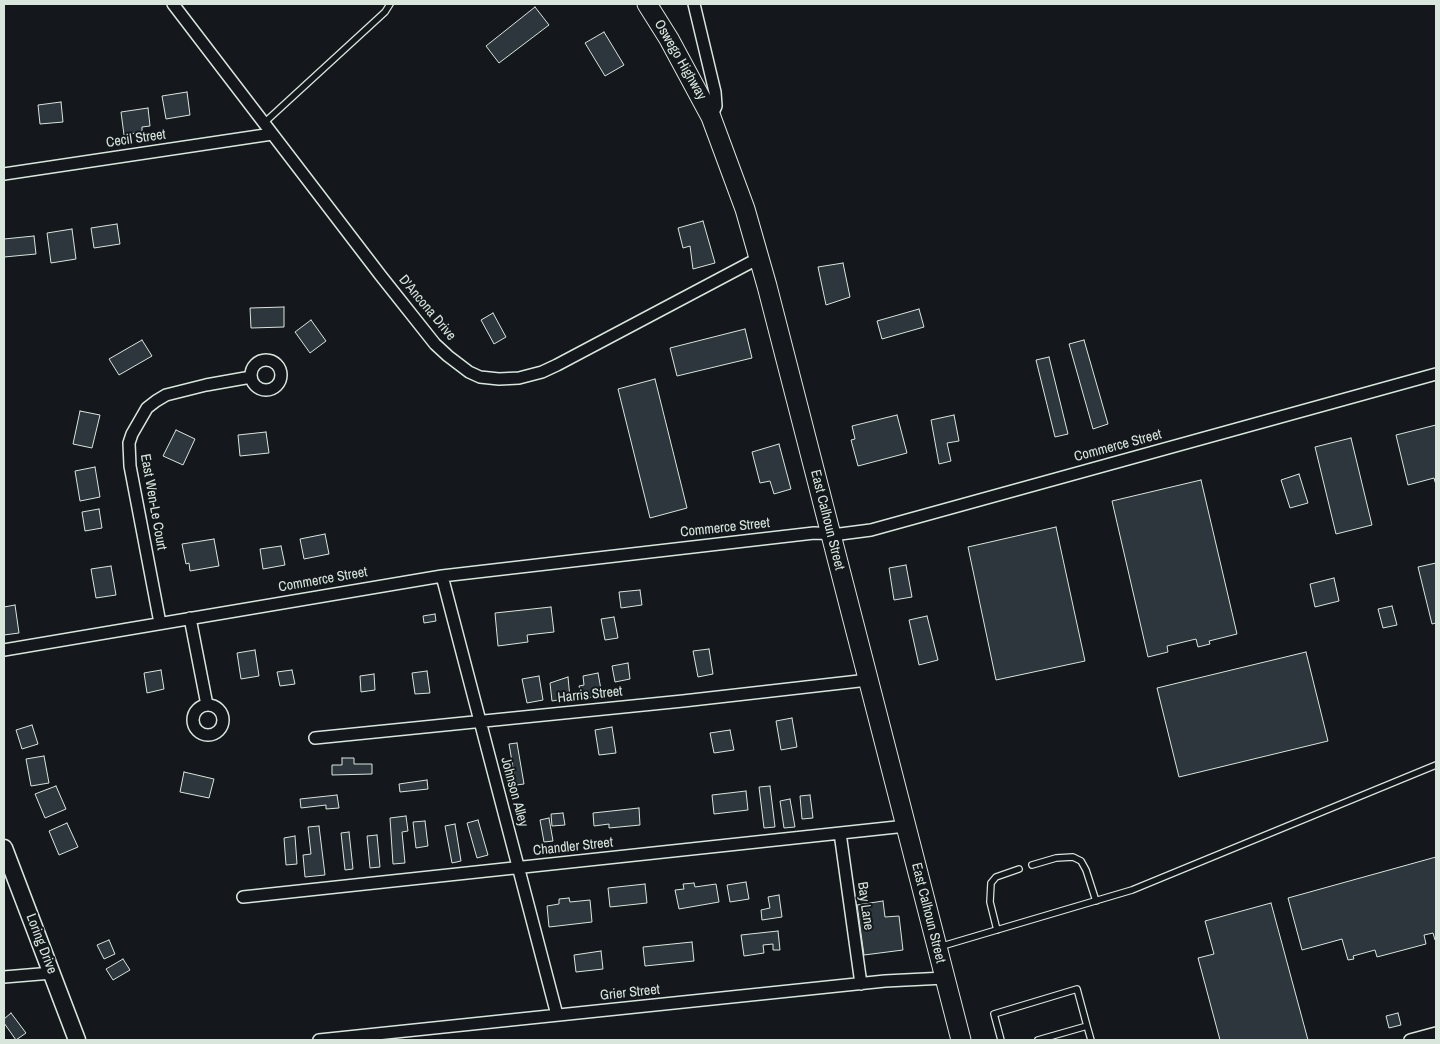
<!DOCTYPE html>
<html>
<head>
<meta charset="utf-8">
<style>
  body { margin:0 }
  #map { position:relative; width:1440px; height:1044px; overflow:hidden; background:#14181c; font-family:"Archivo Narrow",sans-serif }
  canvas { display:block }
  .frame { position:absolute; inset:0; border:5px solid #d8e6dc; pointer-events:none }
</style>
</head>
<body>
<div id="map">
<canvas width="1440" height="1044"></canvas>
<div class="frame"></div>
</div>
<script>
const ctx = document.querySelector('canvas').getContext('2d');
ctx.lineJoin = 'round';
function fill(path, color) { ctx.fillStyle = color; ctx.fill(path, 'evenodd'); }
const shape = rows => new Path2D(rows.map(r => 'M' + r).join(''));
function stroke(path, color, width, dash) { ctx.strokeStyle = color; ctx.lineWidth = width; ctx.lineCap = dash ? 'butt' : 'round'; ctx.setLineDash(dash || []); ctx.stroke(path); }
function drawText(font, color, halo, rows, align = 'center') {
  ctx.font = font + ' "Archivo Narrow",sans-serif'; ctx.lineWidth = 4; ctx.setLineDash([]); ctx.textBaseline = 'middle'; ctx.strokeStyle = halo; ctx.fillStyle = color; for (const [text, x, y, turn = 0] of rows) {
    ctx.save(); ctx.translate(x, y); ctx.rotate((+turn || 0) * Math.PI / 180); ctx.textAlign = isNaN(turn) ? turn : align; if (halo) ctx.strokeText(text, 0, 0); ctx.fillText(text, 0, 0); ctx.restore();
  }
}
const building = shape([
  [535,7,549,25,499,63,486,46,535,7],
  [604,32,624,65,605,76,585,43,604,32],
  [187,92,190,115,166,119,162,96,187,92],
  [61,102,63,122,40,124,38,105,61,102],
  [148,108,150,126,142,127,142,132,124,135,121,112,148,108],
  [703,221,715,263,693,269,690,246,683,248,678,228,703,221],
  [117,224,120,244,94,248,91,228,117,224],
  [72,229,76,259,51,263,47,233,72,229],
  [34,236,36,254,4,257,4,239,34,236],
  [843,263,850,297,826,305,818,267,843,263],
  [284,307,284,327,251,328,250,308,284,307],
  [919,309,924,327,882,339,877,321,919,309],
  [493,313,506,337,494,344,481,320,493,313],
  [311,320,326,341,310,353,295,332,311,320],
  [745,329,752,358,677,376,670,348,745,329],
  [142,340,152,356,119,375,109,359,142,340],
  [1084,340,1108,424,1093,429,1069,344,1084,340],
  [1049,357,1068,434,1055,437,1036,360,1049,357],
  [655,379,687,508,650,518,618,389,655,379],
  [80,411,100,415,92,448,73,444,80,411],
  [897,415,907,453,858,466,851,440,855,439,852,426,897,415],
  [954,415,959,441,947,443,951,461,939,464,931,420,954,415],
  [1436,425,1436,485,1434,478,1408,485,1396,435,1436,425],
  [176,430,195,439,183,465,163,456,176,430],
  [266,432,269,453,240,456,238,435,266,432],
  [1351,438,1372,525,1336,534,1315,447,1351,438],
  [779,444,791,489,774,494,770,481,760,483,752,452,779,444],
  [95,467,100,497,80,501,75,471,95,467],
  [1299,474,1308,503,1290,508,1281,480,1299,474],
  [1201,480,1237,634,1209,641,1210,644,1198,647,1196,639,1167,646,1168,652,1148,657,1112,501,1201,480],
  [99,509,102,528,85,531,82,512,99,509],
  [1056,527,1085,661,996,680,968,547,1056,527],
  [325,534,329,554,304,559,300,539,325,534],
  [214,539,219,566,190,571,189,563,186,564,182,544,214,539],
  [281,546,285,565,263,569,260,549,281,546],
  [1436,563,1436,623,1432,624,1418,567,1436,563],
  [906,565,912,597,894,600,889,568,906,565],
  [111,566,116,595,96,598,91,569,111,566],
  [1334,578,1339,601,1315,607,1310,584,1334,578],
  [640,590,642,605,621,608,619,592,640,590],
  [15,605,19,633,4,635,4,607,15,605],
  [1392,606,1397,625,1383,628,1378,609,1392,606],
  [551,607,554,632,527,635,528,642,498,646,495,613,551,607],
  [435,614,436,621,424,623,423,616,435,614],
  [927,616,938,660,919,665,909,620,927,616],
  [614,617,618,638,605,640,601,619,614,617],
  [709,649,713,674,698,677,693,651,709,649],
  [255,650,259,676,241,679,237,653,255,650],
  [1306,652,1328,741,1179,777,1157,688,1306,652],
  [628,663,630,679,615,682,612,666,628,663],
  [161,670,164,689,147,693,144,673,161,670],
  [292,670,295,684,280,686,277,672,292,670],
  [427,671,430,693,415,694,412,673,427,671],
  [598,673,602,695,582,699,579,686,584,685,583,676,598,673],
  [374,674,375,690,361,692,360,676,374,674],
  [539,676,543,700,527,703,522,679,539,676],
  [568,677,570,698,552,701,550,683,568,677],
  [792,718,797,747,781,750,776,721,792,718],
  [32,725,38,744,22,749,16,730,32,725],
  [612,727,616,753,599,755,595,730,612,727],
  [730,730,734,750,714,753,710,733,730,730],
  [517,743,524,784,516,785,509,744,517,743],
  [44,756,49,783,31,786,26,759,44,756],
  [342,758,354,758,354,764,372,764,372,774,332,775,332,765,342,765,342,758],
  [184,772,214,779,209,798,180,792,184,772],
  [427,780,428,789,400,792,399,784,427,780],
  [56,786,66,809,45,818,35,794,56,786],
  [770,786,775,827,764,828,759,787,770,786],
  [746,791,748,810,714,814,712,795,746,791],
  [337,795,339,808,326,809,326,805,301,808,300,799,337,795],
  [810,795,813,818,802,819,800,796,810,795],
  [790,799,795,827,784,828,780,801,790,799],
  [639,808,640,825,609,828,609,824,594,826,593,813,639,808],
  [563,813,565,825,552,826,551,814,563,813],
  [406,816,408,831,402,832,405,863,393,864,390,818,406,816],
  [549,818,553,841,544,842,540,820,549,818],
  [478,820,488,855,477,858,467,823,478,820],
  [425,821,428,846,416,848,413,822,425,821],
  [67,823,78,847,59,855,49,831,67,823],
  [455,824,461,861,452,863,445,826,455,824],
  [319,826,325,875,305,877,303,855,311,854,308,827,319,826],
  [349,832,353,869,345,870,341,833,349,832],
  [377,835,380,867,370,868,367,836,377,835],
  [295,836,297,864,286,865,284,838,295,836],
  [1436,857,1436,940,1435,940,1433,933,1424,935,1426,944,1377,957,1375,950,1353,956,1354,959,1348,960,1342,939,1302,950,1288,898,1436,857],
  [746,882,749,899,730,902,727,885,746,882],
  [694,883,695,887,716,884,719,902,679,909,675,890,684,889,683,884,694,883],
  [645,884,647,903,610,907,608,888,645,884],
  [779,895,782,917,762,920,761,910,770,908,768,897,779,895],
  [569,898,570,902,590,900,592,922,549,927,547,906,559,904,559,899,569,898],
  [883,901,885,917,899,916,903,950,864,955,857,905,883,901],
  [1271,903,1308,1040,1220,1040,1198,958,1214,954,1205,921,1271,903],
  [778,931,780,950,773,950,773,944,763,945,764,953,744,956,741,935,778,931],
  [109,940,115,954,104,959,97,945,109,940],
  [692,942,694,961,645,966,643,947,692,942],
  [601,951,603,969,576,972,574,955,601,951],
  [123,959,130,970,113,980,106,969,123,959],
  [11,1013,26,1033,16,1040,4,1023,4,1019,11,1013],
  [1398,1013,1401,1025,1389,1028,1386,1016,1398,1013]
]);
fill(building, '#2c363c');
stroke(building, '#d8e6dc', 1);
const lane = shape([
  [264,123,385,12,390,4],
  [1032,865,1056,858,1073,857,1081,861,1086,870,1096,901],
  [997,930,990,902,991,883,996,877,1019,869],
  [939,947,1132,890,1436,765],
  [1001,1040,994,1014,1077,989,1087,1026],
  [1038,1040,1087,1026,1091,1040]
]);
const street = shape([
  [173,4,381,276,435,344,448,356,469,372,480,377,499,379,519,378,542,372,557,365,759,258],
  [694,4,715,92,716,106,711,117],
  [4,174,272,134],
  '251 375a15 15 0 1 1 30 0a15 15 0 1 1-30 0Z',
  [442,576,557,1015],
  [190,618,207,705],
  [160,623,130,466,129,443,132,434,147,408,156,401,166,395,206,385,251,377],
  [4,650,442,576,814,533,840,534,871,530,1436,374],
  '193 720a15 15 0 1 1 30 0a15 15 0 1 1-30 0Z',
  [315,738,683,701,868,680],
  [840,833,861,984],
  [243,897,906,826],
  [4,977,52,973],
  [319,1040,885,981,945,978],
  [1410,1040,1436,1033]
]);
const secondary = shape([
  [4,848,77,1040]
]);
const primary = shape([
  [647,4,669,39,711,117,745,209,767,286,961,1040]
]);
stroke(lane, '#d8e6dc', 8);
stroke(street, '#d8e6dc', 14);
stroke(secondary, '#d8e6dc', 19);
stroke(primary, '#d8e6dc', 21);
stroke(lane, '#14181c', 5.5);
stroke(street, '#14181c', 11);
stroke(secondary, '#14181c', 16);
stroke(primary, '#14181c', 19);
drawText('14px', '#d8e6dc', '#14181c', [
  ["Oswego Highway",680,60,60],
  ["Cecil Street",136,139,-8],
  ["D'Ancona Drive",427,308,50],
  ["Commerce Street",1118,446,-15],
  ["East Wen-Le Court",153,502,80],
  ["East Calhoun Street",827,520,76],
  ["Commerce Street",725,528,-6],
  ["Commerce Street",323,580,-10],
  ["Harris Street",590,695,-6],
  ["Johnson Alley",514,792,75],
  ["Chandler Street",573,847,-6],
  ["Bay Lane",865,906,82],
  ["East Calhoun Street",928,913,76],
  ["Loring Drive",41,944,69],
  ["Grier Street",630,993,-6]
]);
</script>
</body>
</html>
